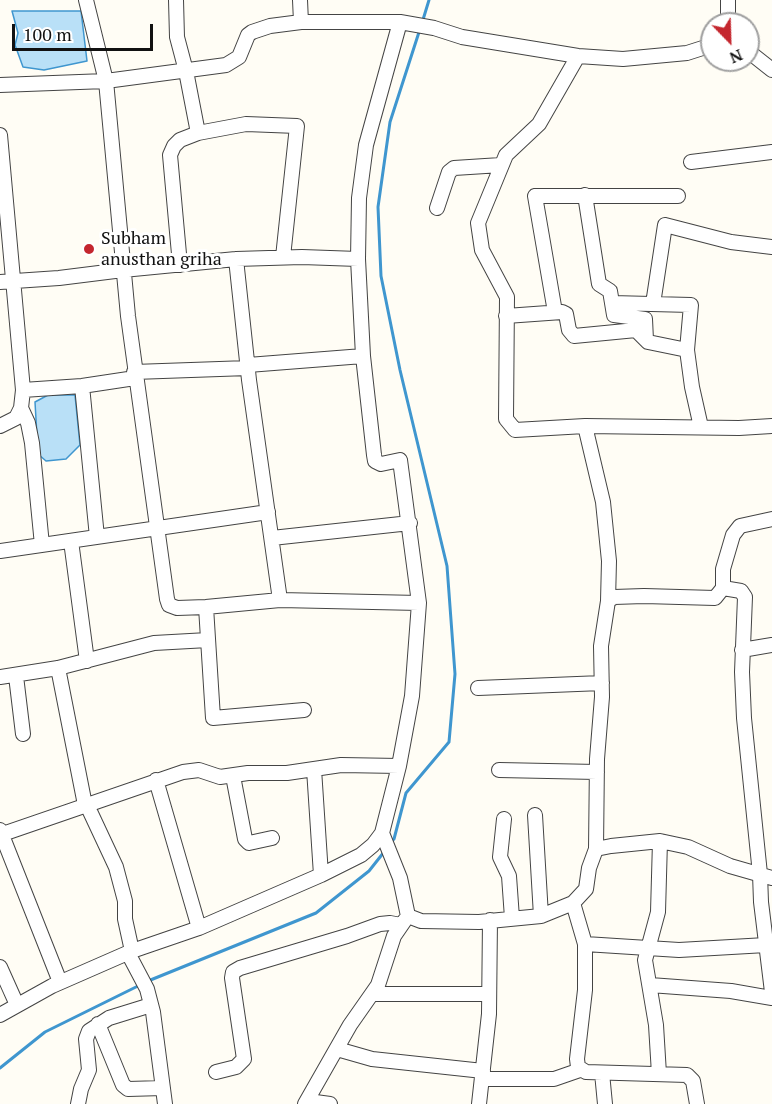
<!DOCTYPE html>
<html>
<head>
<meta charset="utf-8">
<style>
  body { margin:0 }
  #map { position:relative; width:772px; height:1104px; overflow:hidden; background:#fffdf5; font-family:"PT Serif",serif }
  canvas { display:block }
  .north { position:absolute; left:700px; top:12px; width:60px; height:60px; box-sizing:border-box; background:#fff; border:2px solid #a0a0a0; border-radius:50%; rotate:157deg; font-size:16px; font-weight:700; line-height:24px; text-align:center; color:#111 }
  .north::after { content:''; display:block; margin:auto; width:21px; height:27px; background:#c4262e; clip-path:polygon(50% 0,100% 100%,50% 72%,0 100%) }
  .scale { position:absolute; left:12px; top:24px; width:141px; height:27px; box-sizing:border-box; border:3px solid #111; border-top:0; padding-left:8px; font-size:18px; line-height:21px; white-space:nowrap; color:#111; -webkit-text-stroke:4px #fff; paint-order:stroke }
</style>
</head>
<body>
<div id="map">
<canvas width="772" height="1104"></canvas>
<div class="north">N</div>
<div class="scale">100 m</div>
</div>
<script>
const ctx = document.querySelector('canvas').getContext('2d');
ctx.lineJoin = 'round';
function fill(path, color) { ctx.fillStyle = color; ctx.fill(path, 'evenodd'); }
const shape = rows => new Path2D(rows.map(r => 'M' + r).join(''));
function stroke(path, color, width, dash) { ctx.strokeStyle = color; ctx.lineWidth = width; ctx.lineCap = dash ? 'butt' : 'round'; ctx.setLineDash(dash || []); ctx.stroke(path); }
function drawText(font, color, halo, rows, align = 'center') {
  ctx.font = font + ' "PT Serif",serif'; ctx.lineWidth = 6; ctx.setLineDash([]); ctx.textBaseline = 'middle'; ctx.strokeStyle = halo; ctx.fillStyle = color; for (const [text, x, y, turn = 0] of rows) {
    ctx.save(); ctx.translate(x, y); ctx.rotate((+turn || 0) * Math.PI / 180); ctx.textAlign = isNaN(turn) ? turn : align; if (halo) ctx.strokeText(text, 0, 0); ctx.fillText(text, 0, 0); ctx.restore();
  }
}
const water = shape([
  [12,11,81,11,87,61,44,70,23,67,15,45,18,33,12,11],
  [48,395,75,395,80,445,66,459,46,461,38,454,35,402,48,395]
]);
fill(water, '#b9e0f7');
stroke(water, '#3f96cf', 1.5);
stroke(shape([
  [422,23,429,0],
  [391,842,394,839,406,793,449,742,455,674,447,566,400,370,381,276,378,207,390,122,420,29],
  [148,981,316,913,369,871,384,852],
  [0,1068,45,1032,140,985]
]), '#3f96cf', 3);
const minor = shape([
  [86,0,106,81,128,316,167,599,169,605,177,608,206,607,280,600],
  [176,0,177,37,186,71,198,133,246,124,297,126,283,257],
  [300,0,301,22],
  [728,0,728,24],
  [748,51,772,70],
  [578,56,539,124,506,155,478,223,482,250,507,297,506,419,515,430,585,426,739,428,772,426],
  [0,85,106,81,226,65,239,57,248,35,252,32,270,26,301,22,400,22,434,28,462,37,578,56,623,59,687,53,712,45],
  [0,135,23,390,21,408,16,418,0,426],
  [691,162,772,152],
  [585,195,599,284,610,291,614,315,645,319,646,340],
  [437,208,449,172,454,168,501,165],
  [358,259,363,356,374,455,375,461,381,464,400,460,419,603],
  [180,265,170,155,174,146,180,140,198,133],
  [0,282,59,278,123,270,236,259,302,257,358,259,359,198,366,145,400,22],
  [612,303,691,305,687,350],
  [653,304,665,225,731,242,772,247],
  [555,312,535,196,678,196],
  [506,316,562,312,566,314,569,330,574,336,636,330,648,342,687,350,692,387,701,427],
  [248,365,363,356],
  [134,372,248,368],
  [82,386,97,537],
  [23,390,82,386,135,378],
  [21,408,28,423,32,443,42,545],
  [585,426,603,502,609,561,608,601],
  [272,538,410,523],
  [71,541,87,661],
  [0,551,268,512],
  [723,588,741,591,745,597,742,672,744,718,760,874,761,902,772,992],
  [206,607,213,718,304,710],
  [742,650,772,645],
  [58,668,85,805],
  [16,676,23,734],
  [0,677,58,668,154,643,208,640],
  [478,688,602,683],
  [314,769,321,875],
  [499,770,597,772],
  [233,776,245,839,249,843,272,838],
  [156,780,199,928],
  [87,805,116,867,125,901,125,919,132,951],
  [535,815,541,916],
  [504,819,500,857,509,876,512,918],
  [0,830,60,982],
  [382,833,400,878,408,916,421,921,479,922,541,916,573,903,586,889,589,868,596,849,611,846,660,841,688,847,730,866,772,878],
  [0,835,183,772,199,770,220,777,248,773,287,773,341,765,399,766],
  [596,849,597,759,602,697,601,646,608,601,614,597,644,596,715,598,723,588,723,569,733,535,740,526,772,519],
  [573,903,585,944,585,990,577,1059,578,1067,586,1072,687,1075,693,1081,697,1104],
  [585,944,679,950,766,945],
  [128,953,147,989,153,1012,165,1104],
  [0,967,17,1005],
  [650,985,731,991,772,998],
  [372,994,489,994],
  [0,1015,52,986,132,951,199,928,321,875,361,855,373,845,382,833,399,766,412,696,419,603,280,600,249,380,236,259],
  [98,1024,123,1085,128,1089,163,1088],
  [337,1049,372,1059,483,1071],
  [216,1072,236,1067,244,1059,232,978,233,972,240,968,347,936,380,924,390,923,401,925],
  [602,1073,605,1104],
  [659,1074,656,1025,645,960,658,912,660,841],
  [482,1079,554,1079,580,1070],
  [308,1101,330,1104],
  [78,1104,81,1089,89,1070,86,1039,89,1031,109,1018,151,1005],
  [305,1104,350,1025,378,985,394,936,405,920],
  [479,1104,489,1014,490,920]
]);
stroke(minor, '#444', 16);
stroke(minor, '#fff', 14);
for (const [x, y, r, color] of [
  [89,249,6,"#c4262e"]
]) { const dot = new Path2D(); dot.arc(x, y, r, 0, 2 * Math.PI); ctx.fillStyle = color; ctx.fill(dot); stroke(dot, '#fff', 2); }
drawText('18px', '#111', '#fff', [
  ["Subham",101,239],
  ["anusthan griha",101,260]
], 'left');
</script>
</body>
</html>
